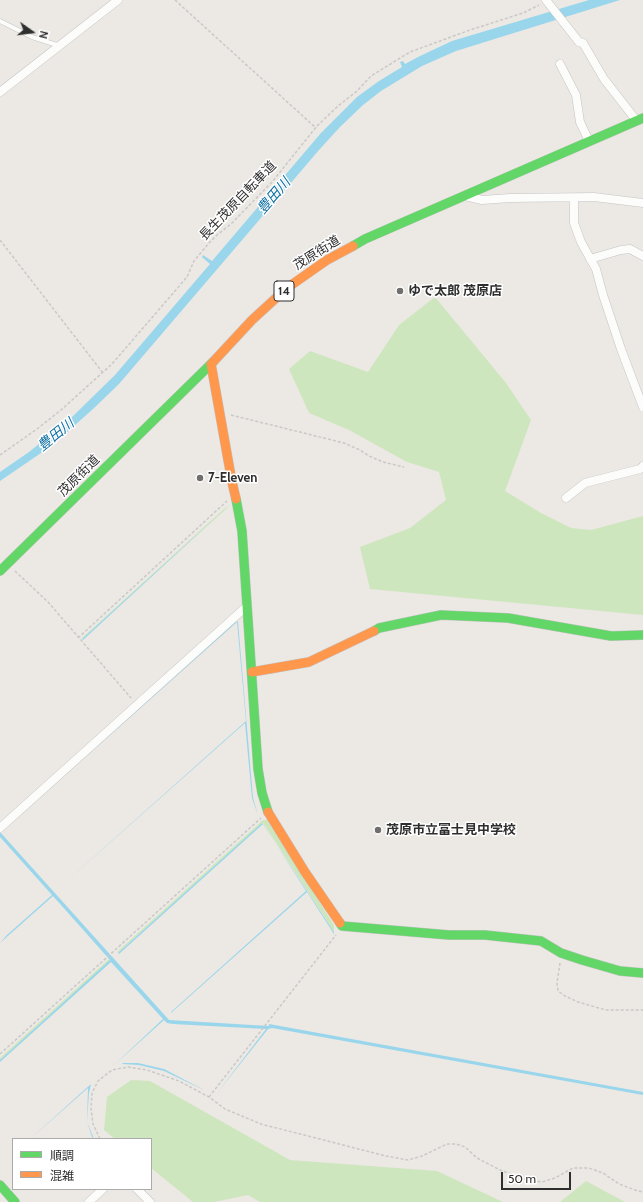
<!DOCTYPE html>
<html>
<head>
<meta charset="utf-8">
<style>
  body { margin:0 }
  #map { position:relative; width:643px; height:1202px; overflow:hidden; background:#ece8e4; font-family:Cabin,"Noto Sans JP",sans-serif }
  canvas { display:block }
  .legend { position:absolute; left:12px; top:1138px; width:140px; height:52px; box-sizing:border-box; background:#fff; border:1px solid #ababab; margin:0; padding:5px 7px; list-style:none; font-size:12px; color:#2e2e2e }
  .legend li { display:flex; align-items:center; gap:8px; height:20px }
  .legend b { width:20px; border:1px solid #ababab }
  .north { position:absolute; left:12px; top:12px; width:40px; height:40px; -webkit-text-stroke:3px #fff; paint-order:stroke; rotate:104deg; font-size:11px; font-weight:700; line-height:16px; text-align:center; color:#2e2e2e }
  .north::after { content:''; display:block; margin:auto; width:14px; height:18px; background:#2e2e2e; clip-path:polygon(50% 0,100% 100%,50% 72%,0 100%) }
  .scale { position:absolute; left:501px; top:1172px; width:70px; height:18px; box-sizing:border-box; border:2px solid #2e2e2e; border-top:0; padding-left:5px; font-size:12px; line-height:14px; white-space:nowrap; color:#2e2e2e; -webkit-text-stroke:3px #fff; paint-order:stroke }
</style>
</head>
<body>
<div id="map">
<canvas width="643" height="1202"></canvas>
<ul class="legend">
<li><b style="height:5px;background:#63d668"></b>順調</li>
<li><b style="height:5px;background:#ff974d"></b>混雑</li>
</ul>
<div class="north">N</div>
<div class="scale">50 m</div>
</div>
<script>
const ctx = document.querySelector('canvas').getContext('2d');
ctx.lineJoin = 'round';
function fill(path, color) { ctx.fillStyle = color; ctx.fill(path, 'evenodd'); }
const shape = rows => new Path2D(rows.map(r => 'M' + r).join(''));
function stroke(path, color, width, dash) { ctx.strokeStyle = color; ctx.lineWidth = width; ctx.lineCap = dash ? 'butt' : 'round'; ctx.setLineDash(dash || []); ctx.stroke(path); }
function drawText(font, color, halo, rows, align = 'center') {
  ctx.font = font + ' Cabin,"Noto Sans JP",sans-serif'; ctx.lineWidth = 3; ctx.setLineDash([]); ctx.textBaseline = 'middle'; ctx.strokeStyle = halo; ctx.fillStyle = color; for (const [text, x, y, turn = 0] of rows) {
    ctx.save(); ctx.translate(x, y); ctx.rotate((+turn || 0) * Math.PI / 180); ctx.textAlign = isNaN(turn) ? turn : align; if (halo) ctx.strokeText(text, 0, 0); ctx.fillText(text, 0, 0); ctx.restore();
  }
}
fill(shape([
  [435,297,506,383,531,420,505,491,541,513,571,528,591,530,643,516,643,615,370,589,360,547,410,528,446,500,439,472,407,462,349,430,309,413,289,369,310,351,368,372,399,325],
  [230,505,226,509,82,639,82,638,224,509],
  [263,820,267,820,334,925,334,932,263,823,118,953,117,952],
  [109,959,111,961,0,1060,0,1058],
  [131,1080,150,1081,290,1160,437,1171,503,1202,260,1202,248,1195,214,1202,193,1202,151,1168,151,1139,115,1139,104,1130,107,1097],
  [586,1181,625,1202,560,1202]
]), '#cee6be');
fill(shape([
  [589,0,620,0,456,51,422,66,381,91,363,105,340,127,319,150,119,384,93,409,65,434,41,453,0,481,0,472,29,452,71,418,115,375,210,264,202,257,203,255,212,261,321,133,357,97,379,81,402,67,400,62,403,61,405,64,418,57,452,41],
  [225,509,83,640,82,639],
  [236,621,238,622,253,798,258,815,252,798,245,723,60,887,246,721,237,622,7,827],
  [262,823,334,932,334,934,307,892,171,1013,171,1012,306,891,263,824,119,954,118,953],
  [0,832,169,1020,269,1026,269,1024,643,1092,643,1095,272,1028,268,1029,217,1093,266,1029,173,1024,167,1023,164,1020,113,1066,163,1019,111,962,0,1062,0,1060,110,960,53,896,0,943,7,935,52,895,0,837],
  [123,1063,138,1063,164,1069,206,1091,164,1071,139,1065,122,1064],
  [91,1084,89,1093,87,1122,94,1139,92,1137,87,1122,88,1088,30,1139]
]), '#99d6ec');
const lane = shape([
  [0,21,32,37,60,46]
]);
const street = shape([
  [546,0,579,42,583,43,604,79,636,120],
  [560,64,576,95,580,122,589,141],
  [0,92,118,0],
  [465,196,482,200,510,198,594,197,643,203],
  [574,198,574,223,581,242,596,269,603,295,621,349,643,407],
  [590,259,621,250,630,249,643,256],
  [566,498,585,483,640,469,643,466],
  [0,828,247,606],
  [137,1189,150,1202],
  [89,1202,103,1189]
]);
const fast = shape([
  [353,246,365,239,643,118],
  [236,499,242,531,258,769,262,793,268,812],
  [0,571,213,362],
  [374,631,379,628,441,615,508,618,611,636,643,635],
  [340,923,342,926,449,935,485,935,541,941,561,953,582,960,620,971,643,973],
  [0,1185,15,1202]
]);
const slow = shape([
  [213,362,252,320,287,288,327,260,353,246],
  [211,364,232,482,236,499],
  [252,672,309,662,374,631],
  [268,812,305,872,340,923]
]);
stroke(lane, '#c5c4c5', 5);
stroke(street, '#c5c4c5', 9);
stroke(fast, '#c5c4c5', 10);
stroke(slow, '#c5c4c5', 10);
stroke(shape([
  [175,0,316,128],
  [0,240,103,373],
  [231,415,344,443,360,450,369,456,383,462,404,467],
  [0,455,37,429,61,410,112,364,187,277,194,261,209,243,217,235,231,224,272,182,317,126,338,106,357,91,371,76,410,52,470,30,523,13,539,5],
  [15,571,48,602,131,698],
  [78,638,227,501],
  [560,963,557,983,558,991,565,996,578,1002,606,1010,643,1010],
  [0,1054,261,818],
  [209,1097,336,935],
  [100,1139,93,1124,91,1109,92,1093,98,1081,112,1070,128,1067,147,1070,179,1081,209,1097,225,1109,261,1124,386,1156,408,1160,422,1156,447,1144,456,1144,465,1147,477,1158,500,1170,525,1179,542,1182,555,1178,573,1168,589,1168,603,1173,619,1184,635,1190,643,1192]
]), '#c9c9c8', 1.5, [3, 2]);
stroke(lane, '#fcfcfb', 4);
stroke(street, '#fcfcfb', 8);
stroke(fast, '#63d668', 9);
stroke(slow, '#ff974d', 9);
for (const [x, y, r, color] of [
  [400,291,4,"#706f6e"],
  [200,478,4,"#706f6e"],
  [378,830,4,"#706f6e"]
]) { const dot = new Path2D(); dot.arc(x, y, r, 0, 2 * Math.PI); ctx.fillStyle = color; ctx.fill(dot); stroke(dot, '#fff', 1.5); }
for (const [x, y, w] of [
  [284,291,20]
]) { const box = new Path2D(); box.roundRect(x - w / 2, y - 10, w, 20, 3); ctx.fillStyle = '#fff'; ctx.fill(box); stroke(box, '#2e2e2e', 1); }
drawText('bold 12px', '#2e2e2e', null, [
  ["14",284,291]
]);
drawText('13px', '#2e2e2e', '#fff', [
  ["長生茂原自転車道",238,201,-46],
  ["茂原街道",317,253,-32],
  ["茂原街道",79,476,-45]
]);
drawText('bold 13px', '#2e2e2e', '#fff', [
  ["ゆで太郎 茂原店",408,291],
  ["7-Eleven",208,478],
  ["茂原市立冨士見中学校",386,830]
], 'left');
drawText('italic 14px', '#0d6fa3', '#fff', [
  ["豊田川",274,196,-49],
  ["豊田川",56,435,-39]
]);
</script>
</body>
</html>
